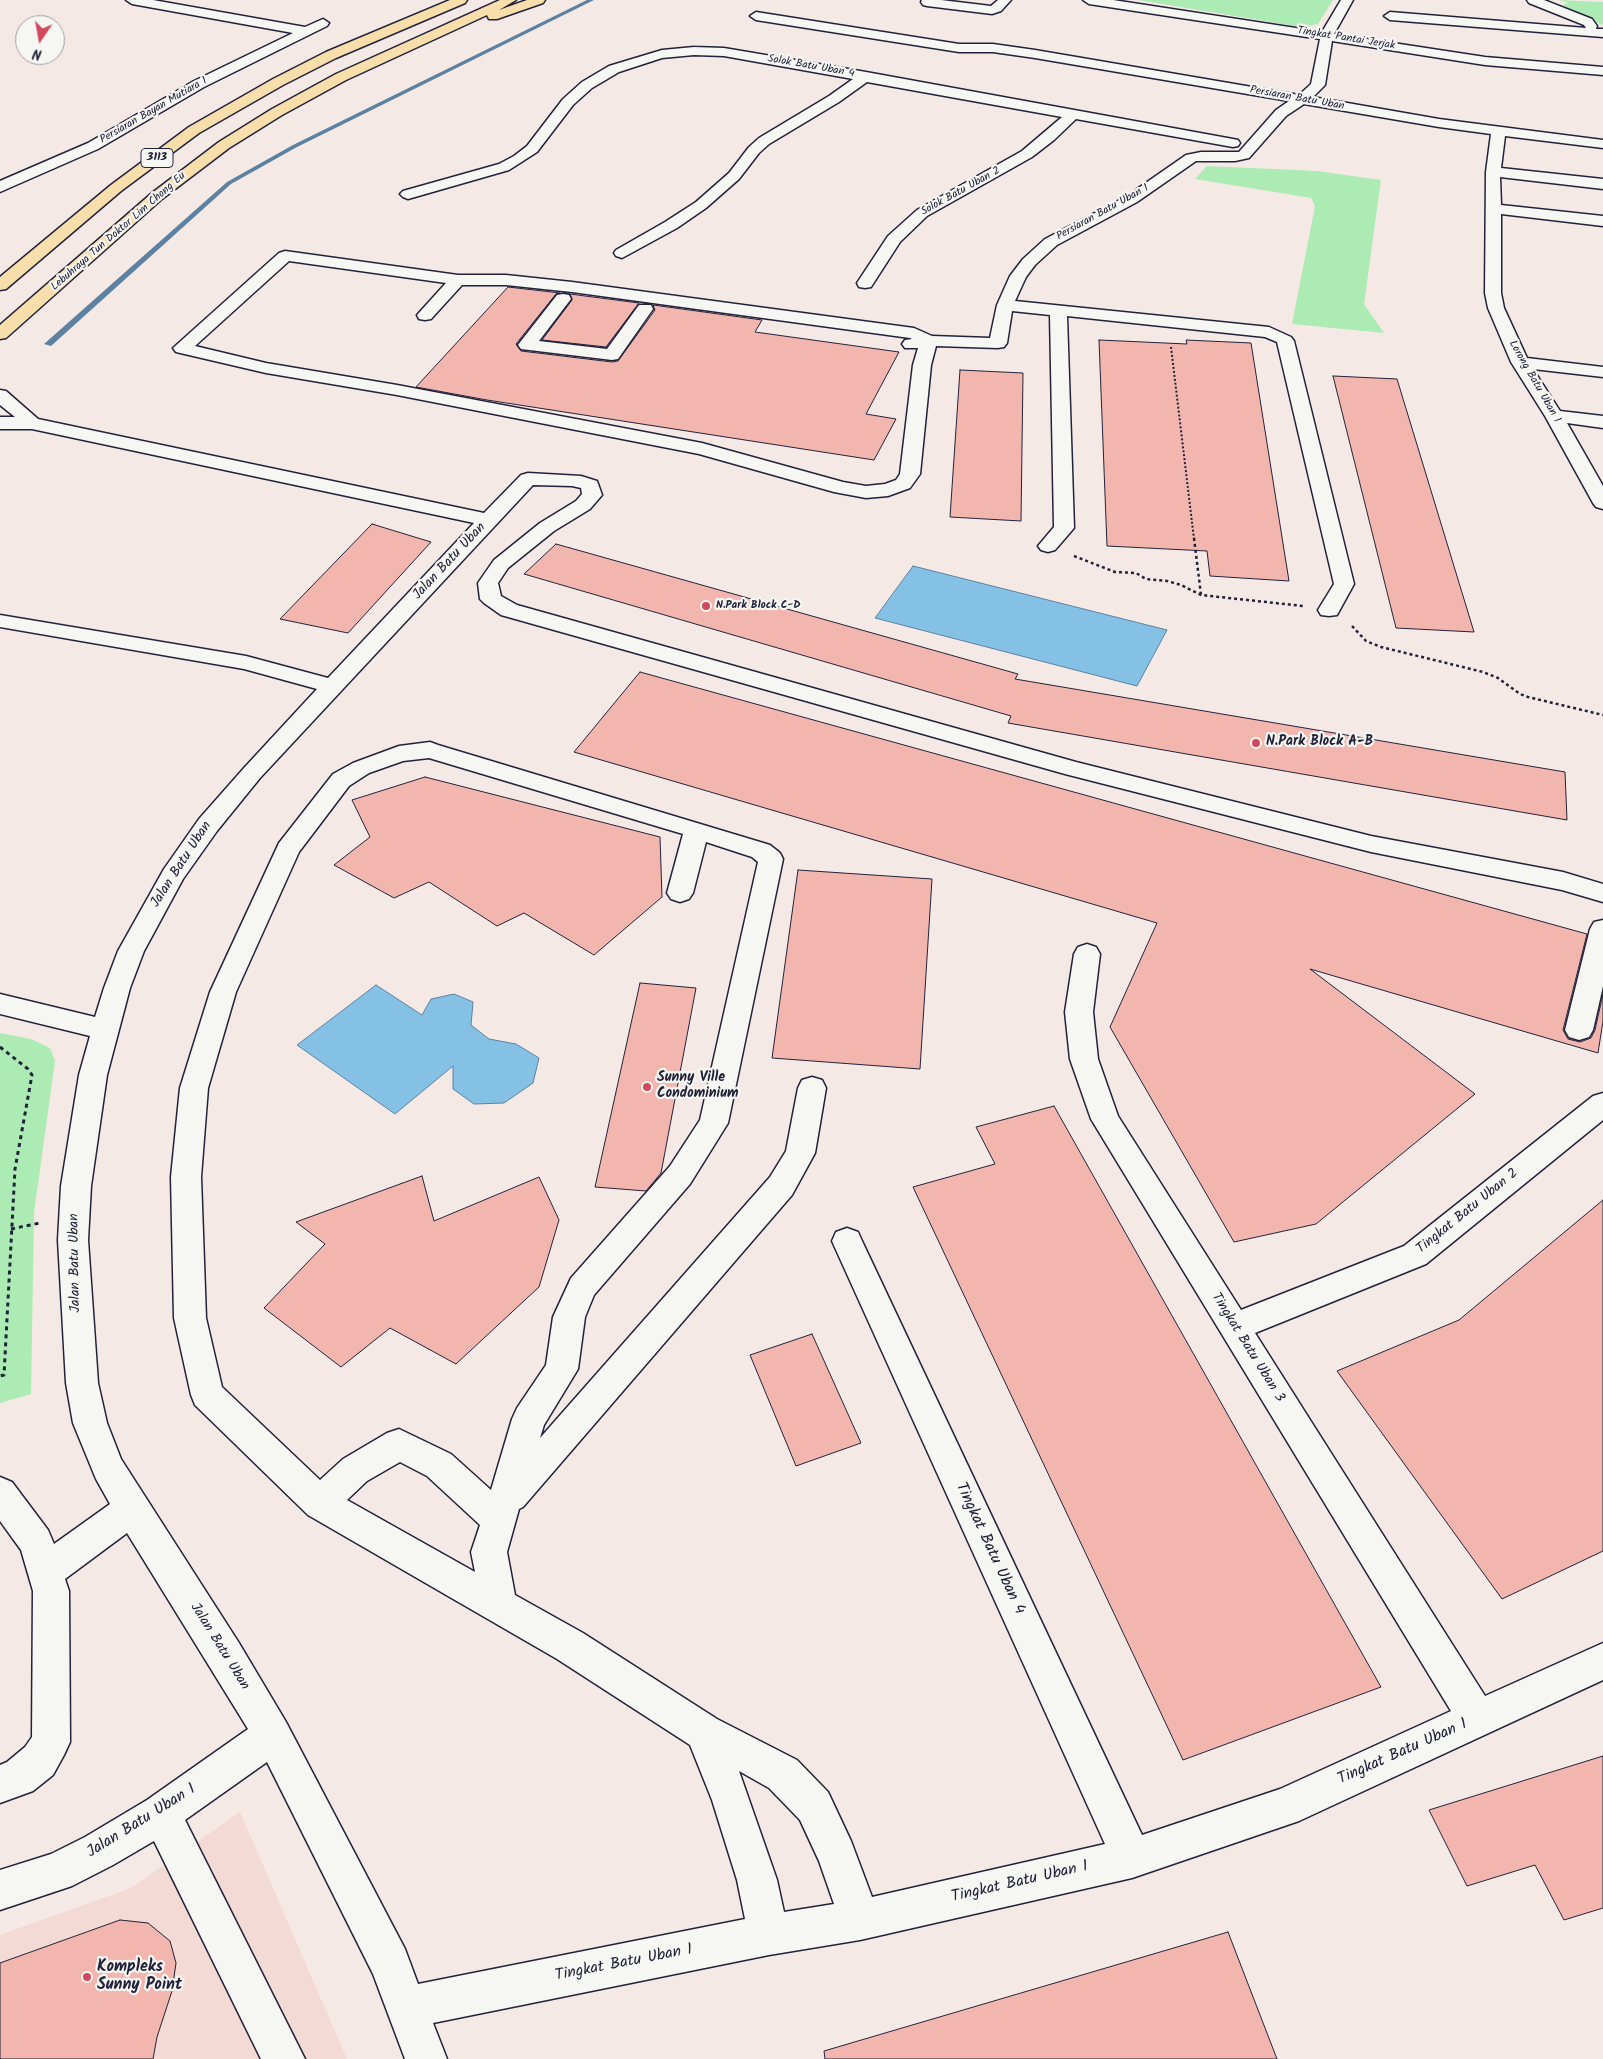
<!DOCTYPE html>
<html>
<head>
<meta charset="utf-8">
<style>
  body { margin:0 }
  #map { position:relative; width:1603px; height:2059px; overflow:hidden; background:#f5e9e5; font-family:Kalam,sans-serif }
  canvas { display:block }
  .north { position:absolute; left:15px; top:15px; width:50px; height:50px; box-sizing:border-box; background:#f6f6f2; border:1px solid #a1a1a9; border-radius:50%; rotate:192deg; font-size:14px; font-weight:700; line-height:20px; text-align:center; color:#22223b }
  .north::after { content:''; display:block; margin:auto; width:18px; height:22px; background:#d1495b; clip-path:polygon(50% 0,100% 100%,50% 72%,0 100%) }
</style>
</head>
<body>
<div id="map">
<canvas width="1603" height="2059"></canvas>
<div class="north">N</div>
</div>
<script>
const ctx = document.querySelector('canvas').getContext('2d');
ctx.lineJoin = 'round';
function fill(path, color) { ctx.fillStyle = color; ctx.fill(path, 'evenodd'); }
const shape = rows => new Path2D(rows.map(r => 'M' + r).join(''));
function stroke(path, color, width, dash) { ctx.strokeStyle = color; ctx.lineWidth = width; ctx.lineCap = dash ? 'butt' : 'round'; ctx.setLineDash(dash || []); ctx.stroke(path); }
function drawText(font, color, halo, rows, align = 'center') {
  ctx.font = font + ' Kalam,sans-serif'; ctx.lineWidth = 4.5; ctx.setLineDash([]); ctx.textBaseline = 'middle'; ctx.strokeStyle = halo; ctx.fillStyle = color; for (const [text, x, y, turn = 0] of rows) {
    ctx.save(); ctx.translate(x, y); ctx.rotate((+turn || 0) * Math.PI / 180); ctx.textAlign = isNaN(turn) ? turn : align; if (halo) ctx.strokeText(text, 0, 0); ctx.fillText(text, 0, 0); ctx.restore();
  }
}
fill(shape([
  [240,1812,347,2059,0,2059,0,1935,131,1888]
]), '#f4dad5');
fill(shape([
  [1138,0,1333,0,1318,24,1301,27],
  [1559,0,1603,2,1603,25,1558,7,1568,3],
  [1207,166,1317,171,1381,180,1364,304,1384,333,1292,324,1315,206,1311,198,1195,179],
  [0,1033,31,1039,50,1048,55,1061,34,1213,31,1394,0,1403]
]), '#acecb4');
const water = shape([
  [913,566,1167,630,1137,686,875,618,913,566],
  [376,985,422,1015,431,999,454,994,473,1002,471,1025,489,1039,516,1044,539,1058,533,1083,504,1103,474,1104,453,1089,453,1066,395,1114,297,1045,376,985]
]);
fill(water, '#85c1e5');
stroke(water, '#5d81a1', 1);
fill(shape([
  [587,0,594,0,297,147,231,184,51,346,44,344,227,182,293,145,587,0]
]), '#5d81a1');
const building = shape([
  [508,287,560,293,556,294,516,344,521,351,612,362,618,361,655,310,653,305,762,320,755,332,899,352,866,414,896,419,874,460,487,400,416,387,508,287],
  [570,294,585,296,639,303,606,347,542,340,572,300,570,294],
  [1099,340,1187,344,1186,340,1251,343,1289,581,1210,576,1207,551,1107,546,1099,340],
  [960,370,1023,373,1021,521,950,517,960,370],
  [1333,376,1397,379,1474,632,1396,628,1333,376],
  [372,524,431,542,348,633,280,619,372,524],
  [556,544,1018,674,1015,679,1565,772,1567,820,1008,723,1011,716,524,574,556,544],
  [640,672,1587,934,1563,1030,1568,1039,1580,1042,1591,1038,1595,1030,1603,994,1603,1021,1598,1053,1310,969,1475,1094,1316,1224,1234,1242,1110,1027,1157,923,574,752,640,672],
  [425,777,660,837,662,897,594,955,524,913,497,926,429,882,394,898,334,865,370,837,352,800,425,777],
  [798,870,932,879,920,1069,772,1058,798,870],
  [640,983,696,988,661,1173,646,1191,595,1187,640,983],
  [1054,1106,1381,1687,1183,1760,913,1187,995,1164,976,1127,1054,1106],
  [422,1176,434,1221,539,1177,559,1220,539,1287,456,1364,390,1328,341,1367,264,1308,325,1244,296,1222,422,1176],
  [1603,1200,1603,1551,1502,1599,1337,1371,1459,1320,1603,1200],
  [812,1334,861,1443,796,1466,750,1355,812,1334],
  [1603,1756,1603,1908,1564,1920,1535,1865,1467,1886,1429,1810,1603,1756],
  [120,1920,148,1923,170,1941,176,1963,172,1991,157,2037,153,2059,0,2059,0,1963,120,1920],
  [1228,1932,1277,2059,825,2059,824,2051,1228,1932]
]);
fill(building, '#f2b6af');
stroke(building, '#22223b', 1);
const minor = shape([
  [126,0,153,0,305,27,323,19,329,23,327,26,204,87,98,149,0,192,0,181,88,143,194,81,293,33,132,4,126,0],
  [922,0,941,0,991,6,998,0,1011,0,1001,11,992,14,927,6,923,5,921,2,922,0],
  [1083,0,1113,0,1322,32,1341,0,1353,0,1334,34,1485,57,1603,67,1603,75,1485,65,1332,41,1325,85,1313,97,1439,119,1603,140,1603,148,1505,136,1501,168,1603,179,1603,189,1500,177,1501,205,1603,216,1603,226,1501,214,1501,293,1504,308,1527,358,1603,367,1603,377,1533,369,1560,411,1603,416,1603,428,1567,423,1603,486,1603,509,1596,507,1593,503,1545,416,1511,362,1488,308,1485,293,1486,172,1491,134,1439,127,1304,104,1286,116,1249,158,1235,161,1196,161,1137,202,1057,245,1035,265,1026,277,1015,301,1269,327,1291,337,1294,341,1354,584,1337,615,1329,616,1321,615,1318,610,1334,584,1277,342,1265,337,1067,316,1074,528,1055,550,1048,552,1041,550,1038,546,1054,527,1050,315,1012,311,1007,343,1004,347,998,348,936,346,931,365,920,474,910,488,888,496,866,498,834,492,699,454,397,395,266,373,176,352,173,348,279,253,285,251,458,275,506,275,572,282,914,328,932,336,990,338,997,305,1010,276,1023,259,1045,239,1127,196,1186,155,1201,152,1239,152,1276,110,1289,101,1035,58,993,52,959,52,756,20,750,16,756,12,959,44,993,44,1035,50,1299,95,1311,84,1320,39,1089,4,1083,0],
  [289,261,446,283,417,315,419,319,425,320,431,319,462,285,506,285,572,292,910,338,912,339,905,340,902,344,905,348,918,348,913,365,900,474,896,480,885,484,866,486,843,482,702,443,397,385,266,363,195,346,289,261],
  [1527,0,1544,0,1592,19,1597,26,1596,29,1603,29,1603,37,1390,20,1384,16,1390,12,1586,28,1584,25,1529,3,1527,0],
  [694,47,724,48,866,72,1233,139,1238,140,1240,143,1238,146,1233,147,1076,119,1054,140,1032,157,927,216,900,242,871,287,865,288,859,287,857,283,888,236,917,210,1022,151,1062,117,867,82,839,102,769,144,759,153,739,179,706,208,677,228,622,258,616,256,614,253,616,250,665,222,696,202,729,173,749,147,759,138,829,96,853,79,724,56,694,55,662,58,619,72,592,88,573,105,537,152,509,170,408,199,403,197,400,194,403,191,499,164,514,156,527,146,563,99,582,82,609,66,662,50,694,47],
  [563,294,569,295,571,299,539,341,607,349,639,305,651,305,653,309,618,359,612,360,521,349,518,345,521,341,557,295,563,294],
  [0,390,6,391,38,419,484,513,521,475,528,473,581,476,597,481,602,495,590,509,554,531,508,568,498,583,501,596,517,605,1076,762,1371,836,1563,872,1603,884,1603,902,1562,890,1371,852,1065,774,501,615,484,603,480,599,478,583,494,560,540,523,576,501,582,494,581,488,572,486,533,485,260,778,217,831,183,879,144,951,130,988,107,1075,91,1186,88,1240,98,1383,107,1423,121,1459,239,1643,286,1722,405,1949,418,1984,745,1919,737,1880,712,1800,690,1745,557,1659,308,1515,195,1405,191,1395,174,1318,171,1177,180,1088,210,992,279,843,333,774,353,763,399,746,430,742,438,745,770,845,780,853,783,859,728,1123,690,1184,594,1295,585,1317,578,1369,544,1425,540,1438,770,1177,786,1151,798,1088,802,1080,812,1077,822,1080,826,1088,815,1153,792,1195,523,1507,519,1509,507,1552,515,1595,583,1633,717,1719,797,1760,828,1792,851,1841,872,1897,1105,1844,832,1241,836,1232,847,1228,858,1232,862,1241,1142,1835,1280,1789,1451,1711,1091,1119,1070,1059,1065,1012,1074,954,1078,947,1087,944,1096,947,1100,954,1093,1012,1098,1059,1118,1116,1241,1310,1404,1246,1593,1096,1603,1093,1603,1120,1426,1264,1255,1333,1485,1696,1603,1643,1603,1680,1299,1821,1132,1878,860,1940,769,1955,433,2023,447,2059,405,2059,373,1974,267,1762,185,1820,305,2059,261,2059,154,1841,113,1865,72,1886,0,1910,0,1870,51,1854,85,1837,147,1800,248,1729,127,1533,65,1579,69,1591,70,1742,64,1755,53,1775,33,1791,0,1803,0,1765,7,1762,25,1747,32,1737,33,1591,21,1550,0,1521,0,1477,12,1482,48,1530,54,1544,110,1504,96,1479,73,1423,66,1383,58,1240,61,1186,79,1075,90,1036,0,1014,0,994,95,1017,104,988,118,951,164,869,199,819,244,768,317,689,244,669,0,627,0,615,246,656,328,678,474,523,32,429,0,429,0,417,15,417,0,405,0,390],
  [429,758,683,834,667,893,671,899,680,902,689,899,693,893,706,842,752,857,758,862,700,1120,670,1166,571,1278,553,1317,546,1365,517,1408,512,1419,491,1490,451,1454,399,1429,387,1433,343,1459,320,1480,222,1387,206,1318,201,1177,208,1088,236,992,299,852,349,786,369,773,403,761,429,758],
  [400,1462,427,1476,480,1525,471,1552,475,1572,347,1500,367,1481,400,1462],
  [739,1771,769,1788,800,1820,819,1861,834,1904,784,1912,777,1880,739,1771],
  [1603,920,1603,986,1593,1030,1589,1037,1579,1040,1569,1037,1565,1030,1590,929,1594,922,1603,920]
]);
const highway = shape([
  [450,0,467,0,465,3,336,58,283,85,199,133,121,191,6,289,0,290,0,277,111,185,189,127,273,79,326,52,450,0],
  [500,0,516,0,499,10,527,0,545,0,543,3,497,19,489,19,487,15,346,80,282,115,229,148,162,199,6,338,0,339,0,325,152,193,219,142,272,109,336,74,500,0]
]);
stroke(minor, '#22223b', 3);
stroke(highway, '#22223b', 3);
stroke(shape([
  [1171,347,1194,539]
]), '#22223b', 2, [2, 2]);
stroke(shape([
  [1194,538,1201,595],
  [1074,556,1115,572,1136,573,1146,579,1167,581,1181,585,1201,595,1303,606],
  [1352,626,1366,641,1381,647,1483,672,1498,678,1520,694,1528,697,1603,715]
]), '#22223b', 2.5, [3, 3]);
stroke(shape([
  [0,1047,28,1069,32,1075,15,1169,4,1375,0,1376],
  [11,1229,40,1223]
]), '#22223b', 3, [4, 4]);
fill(minor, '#f6f6f2');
fill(highway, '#f8deab');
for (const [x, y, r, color] of [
  [706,606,5,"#d1495b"],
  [1256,743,5,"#d1495b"],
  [647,1087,5,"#d1495b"],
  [87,1977,5,"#d1495b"]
]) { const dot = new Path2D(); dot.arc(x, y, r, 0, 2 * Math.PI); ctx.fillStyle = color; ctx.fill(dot); stroke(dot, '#f6f6f2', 2); }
drawText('11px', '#22223b', '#f6f6f2', [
  ["Tingkat Pantai Jerjak",1346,39,9],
  ["Solok Batu Uban 4",811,67,10],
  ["Persiaran Batu Uban",1297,99,10],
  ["Persiaran Bayan Mutiara 1",154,111,-30],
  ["Solok Batu Uban 2",961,192,-29],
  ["Persiaran Batu Uban 1",1103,213,-29],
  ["Lebuhraya Tun Doktor Lim Chong Eu",119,232,-41],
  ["Lorong Batu Uban 1",1534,382,60]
]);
drawText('bold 11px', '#22223b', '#f6f6f2', [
  ["N.Park Block C-D",716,606]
], 'left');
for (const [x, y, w] of [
  [157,158,32]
]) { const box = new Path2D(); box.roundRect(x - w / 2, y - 9.5, w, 19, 4); ctx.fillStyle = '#f6f6f2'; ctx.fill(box); stroke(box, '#22223b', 1); }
drawText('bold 12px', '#22223b', null, [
  ["3113",157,158]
]);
drawText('14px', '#22223b', '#f6f6f2', [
  ["Jalan Batu Uban",450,562,-47],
  ["Jalan Batu Uban",182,865,-57],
  ["Tingkat Batu Uban 2",1468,1212,-39],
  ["Jalan Batu Uban",76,1263,-91],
  ["Tingkat Batu Uban 3",1247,1348,58],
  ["Jalan Batu Uban",219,1647,58]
]);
drawText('bold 14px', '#22223b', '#f6f6f2', [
  ["N.Park Block A-B",1266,743],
  ["Sunny Ville",657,1079],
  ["Condominium",657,1095]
], 'left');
drawText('16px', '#22223b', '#f6f6f2', [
  ["Tingkat Batu Uban 4",989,1549,65],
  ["Tingkat Batu Uban 1",1403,1753,-24],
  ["Jalan Batu Uban 1",142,1822,-32],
  ["Tingkat Batu Uban 1",1020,1883,-13],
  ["Tingkat Batu Uban 1",624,1964,-11]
]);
drawText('bold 16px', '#22223b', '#f6f6f2', [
  ["Kompleks",97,1968],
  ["Sunny Point",97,1986]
], 'left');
</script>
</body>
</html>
